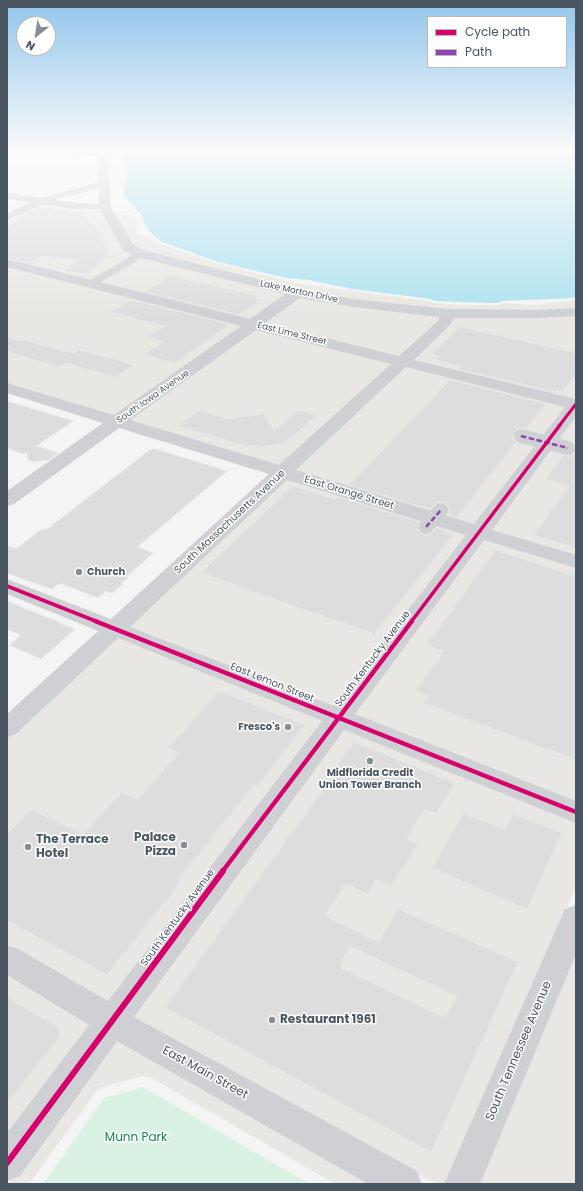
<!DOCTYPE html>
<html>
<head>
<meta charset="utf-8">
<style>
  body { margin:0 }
  #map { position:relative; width:583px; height:1191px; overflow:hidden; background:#f4f4f4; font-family:Poppins,sans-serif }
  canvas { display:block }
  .frame { position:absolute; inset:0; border:8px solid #4a5661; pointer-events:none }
  .legend { position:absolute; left:427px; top:16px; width:140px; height:52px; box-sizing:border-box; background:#fff; border:1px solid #b7bbc0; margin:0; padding:5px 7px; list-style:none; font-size:12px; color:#4a5661 }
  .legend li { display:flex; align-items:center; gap:8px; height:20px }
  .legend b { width:20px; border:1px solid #b7bbc0 }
  .north { position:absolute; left:16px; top:16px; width:40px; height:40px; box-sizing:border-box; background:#fff; border:1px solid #b7bbc0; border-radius:50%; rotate:210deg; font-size:11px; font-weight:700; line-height:16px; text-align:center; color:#4a5661 }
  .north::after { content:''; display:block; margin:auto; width:14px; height:18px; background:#868d94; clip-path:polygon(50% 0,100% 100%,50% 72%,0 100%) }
</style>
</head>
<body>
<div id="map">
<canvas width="583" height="1191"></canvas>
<div class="frame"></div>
<ul class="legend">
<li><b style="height:5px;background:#d6006c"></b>Cycle path</li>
<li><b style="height:5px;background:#8e44ad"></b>Path</li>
</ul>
<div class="north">N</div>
</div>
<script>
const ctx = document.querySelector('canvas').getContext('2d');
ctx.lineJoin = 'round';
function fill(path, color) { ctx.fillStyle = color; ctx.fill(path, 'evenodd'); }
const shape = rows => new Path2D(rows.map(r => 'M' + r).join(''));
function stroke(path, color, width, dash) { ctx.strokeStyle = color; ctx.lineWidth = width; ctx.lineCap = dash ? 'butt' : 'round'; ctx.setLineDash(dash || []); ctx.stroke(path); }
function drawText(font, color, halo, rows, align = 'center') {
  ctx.font = font + ' Poppins,sans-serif'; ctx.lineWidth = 3; ctx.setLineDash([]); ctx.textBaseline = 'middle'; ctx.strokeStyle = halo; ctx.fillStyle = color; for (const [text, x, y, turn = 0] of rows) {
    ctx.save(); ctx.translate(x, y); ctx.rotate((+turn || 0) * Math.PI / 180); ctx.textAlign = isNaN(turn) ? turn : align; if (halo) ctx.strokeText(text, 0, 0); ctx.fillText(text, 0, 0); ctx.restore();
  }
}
fill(shape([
  [42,203,102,211,132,254,125,260,89,281,7,261,7,219],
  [114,213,134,216,137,232,154,240,158,243,215,263,300,284,428,301,433,303,460,305,499,305,504,303,534,305,576,300,576,310,537,312,448,310,325,296,153,255,133,246],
  [140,257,289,294,252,321,98,283,134,262],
  [7,266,245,326,118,416,7,383],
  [299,297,441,315,439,321,401,357,262,323],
  [576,315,576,395,572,400,412,360,452,316],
  [255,328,395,362,281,467,128,420],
  [406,365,567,406,476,526,293,470],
  [576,415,576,556,490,531],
  [285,478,469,535,334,709,128,626],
  [483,539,576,567,576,802,351,715],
  [117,637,324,722,110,1004,7,944,7,738],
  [341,729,576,821,576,887,446,1184,438,1184,425,1178,130,1015],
  [576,950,576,1184,478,1184],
  [7,975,93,1026,7,1141],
  [113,1038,374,1184,335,1184,150,1077,142,1076,100,1088,95,1093,29,1184,7,1184]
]), '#e8e7e3');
fill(shape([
  [143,1087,309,1184,43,1184,104,1098]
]), '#d9f2e3');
fill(shape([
  [128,151,576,151,576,298,501,301,498,303,491,303,434,301,431,299,352,289,309,280,286,278,218,262,162,242,150,232,145,225,141,215,123,195,127,176,123,158]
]), '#aee2f0');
const building = shape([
  [39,207,75,213,79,212,99,230,109,255,86,274,64,271,78,260,43,256,29,263,7,258,7,227,39,207],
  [171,276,258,296,255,298,260,300,239,315,145,292,171,276],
  [131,300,228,324,225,326,227,327,175,363,144,354,164,342,147,337,165,326,111,312,131,300],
  [460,327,576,353,576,374,562,391,557,390,555,392,459,369,462,367,435,360,440,356,431,354,460,327],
  [7,337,21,341,23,340,74,354,80,350,134,365,116,377,66,363,59,367,7,351,7,337],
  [450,380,546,404,526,428,519,428,515,430,513,438,515,443,457,517,448,515,449,507,443,502,438,502,430,509,349,485,450,380],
  [7,401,73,421,36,446,58,453,48,460,34,462,28,460,27,452,24,454,7,448,7,401],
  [199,410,227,419,264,414,274,431,299,410,317,415,285,443,260,447,255,447,258,445,246,446,179,426,199,410],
  [155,449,227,471,137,547,153,553,126,577,128,578,121,583,123,584,112,593,106,591,98,598,60,583,52,589,7,573,7,546,16,549,42,529,46,530,150,450,155,449],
  [576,451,576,548,534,535,569,486,546,479,563,456,571,456,576,451],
  [292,486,335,499,338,497,419,522,418,530,424,535,429,535,437,528,446,531,445,533,453,535,374,634,201,573,292,486],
  [495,550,576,576,576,760,423,703,429,696,416,691,444,651,427,645,495,550],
  [7,601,75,629,41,659,10,645,21,635,7,629,7,601],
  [219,691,305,725,257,786,254,785,177,881,180,883,107,975,7,920,7,834,31,809,83,834,122,792,138,799,179,753,168,748,219,691],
  [354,742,455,783,436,814,425,809,406,839,418,844,391,886,376,880,368,894,345,884,325,916,379,942,398,909,518,962,431,1152,165,1007,336,772,333,771,354,742],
  [349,946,457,996,445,1018,340,967,349,946],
  [463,813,505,830,513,814,562,833,527,909,432,868,463,813],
  [7,998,59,1027,60,1036,7,1103,7,998]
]);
fill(building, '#ddddde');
stroke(building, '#e5e6e7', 1);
fill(shape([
  [72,151,93,151,105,153,106,155,102,157,76,153,72,151],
  [104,181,107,182,108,184,107,186,54,200,77,203,105,204,109,207,108,209,77,209,42,204,7,220,7,214,31,202,7,199,7,193,41,198,104,181],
  [138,250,143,253,134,263,93,286,85,286,84,284,126,259,135,251,138,250]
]), '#ced0d2');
fill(shape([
  [97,151,107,151,111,207,133,244,143,250,297,289,354,299,447,309,538,310,576,308,576,316,538,318,454,318,450,325,414,360,576,399,576,416,492,530,576,555,576,568,484,540,355,714,576,801,576,823,344,730,134,1017,417,1171,422,1184,368,1184,117,1041,20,1176,7,1181,7,1133,89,1025,7,975,7,945,18,949,108,1001,322,721,118,638,16,734,7,737,7,714,98,631,7,594,7,579,111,619,269,474,119,428,14,504,7,506,7,491,103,423,7,393,7,383,114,415,241,326,7,267,7,259,250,319,285,294,133,256,123,250,99,207,97,151],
  [300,298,354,307,439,317,438,321,399,356,265,323,300,298],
  [256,330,391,364,279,465,130,420,256,330],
  [406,367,565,407,474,524,296,470,406,367],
  [287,480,466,535,334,706,130,627,287,480],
  [576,905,576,954,480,1184,444,1184,561,918,565,909,576,905]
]), '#ced0d4');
stroke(shape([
  [521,436,568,448],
  [426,527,441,510]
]), '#ced0d2', 14);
stroke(shape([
  [521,436,568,448],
  [426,527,441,510]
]), '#8e44ad', 2.5, [5.5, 2.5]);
stroke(shape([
  [559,426,576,404]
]), '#d6006c', 3);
stroke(shape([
  [7,586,98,622],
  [411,622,560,425]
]), '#d6006c', 3.5);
stroke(shape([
  [95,621,576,812],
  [222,872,412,621]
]), '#d6006c', 4.5);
stroke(shape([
  [7,1163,223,871]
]), '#d6006c', 6);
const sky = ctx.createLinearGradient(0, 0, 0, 318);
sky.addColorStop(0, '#91c6eb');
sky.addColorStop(0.47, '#fafafa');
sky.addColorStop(1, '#fafafa00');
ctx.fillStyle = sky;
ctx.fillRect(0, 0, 583, 318);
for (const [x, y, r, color] of [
  [79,572,4,"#868d94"],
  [288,727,4,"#868d94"],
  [370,761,4,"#868d94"],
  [184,845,4,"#868d94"],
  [28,847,4,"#868d94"],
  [272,1020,4,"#868d94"]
]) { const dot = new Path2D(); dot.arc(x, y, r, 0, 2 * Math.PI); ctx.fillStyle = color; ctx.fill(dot); stroke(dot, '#fff', 1.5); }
drawText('9px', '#4a5661', '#fff', [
  ["Lake Morton Drive",299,292,12],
  ["East Lime Street",292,334,14],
  ["South Iowa Avenue",153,397,-35]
]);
drawText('10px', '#4a5661', '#fff', [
  ["East Orange Street",349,493,17],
  ["South Massachusetts Avenue",230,522,-43],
  ["South Kentucky Avenue",373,659,-53],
  ["East Lemon Street",272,683,22],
  ["South Kentucky Avenue",178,918,-54]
]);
drawText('bold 10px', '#4a5661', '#fff', [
  ["Church",87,572],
  ["Fresco's",280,727,"right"],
  ["Midflorida Credit",370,773,"center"],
  ["Union Tower Branch",370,785,"center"]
], 'left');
drawText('bold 12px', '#4a5661', '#fff', [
  ["Palace",176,838,"right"],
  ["Pizza",176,852,"right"],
  ["The Terrace",36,840],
  ["Hotel",36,854],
  ["Restaurant 1961",280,1020]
], 'left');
drawText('12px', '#4a5661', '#fff', [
  ["South Tennessee Avenue",519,1051,-67],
  ["East Main Street",205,1073,29]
]);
drawText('12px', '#17864f', '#fff', [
  ["Munn Park",136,1138]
]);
</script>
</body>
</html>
